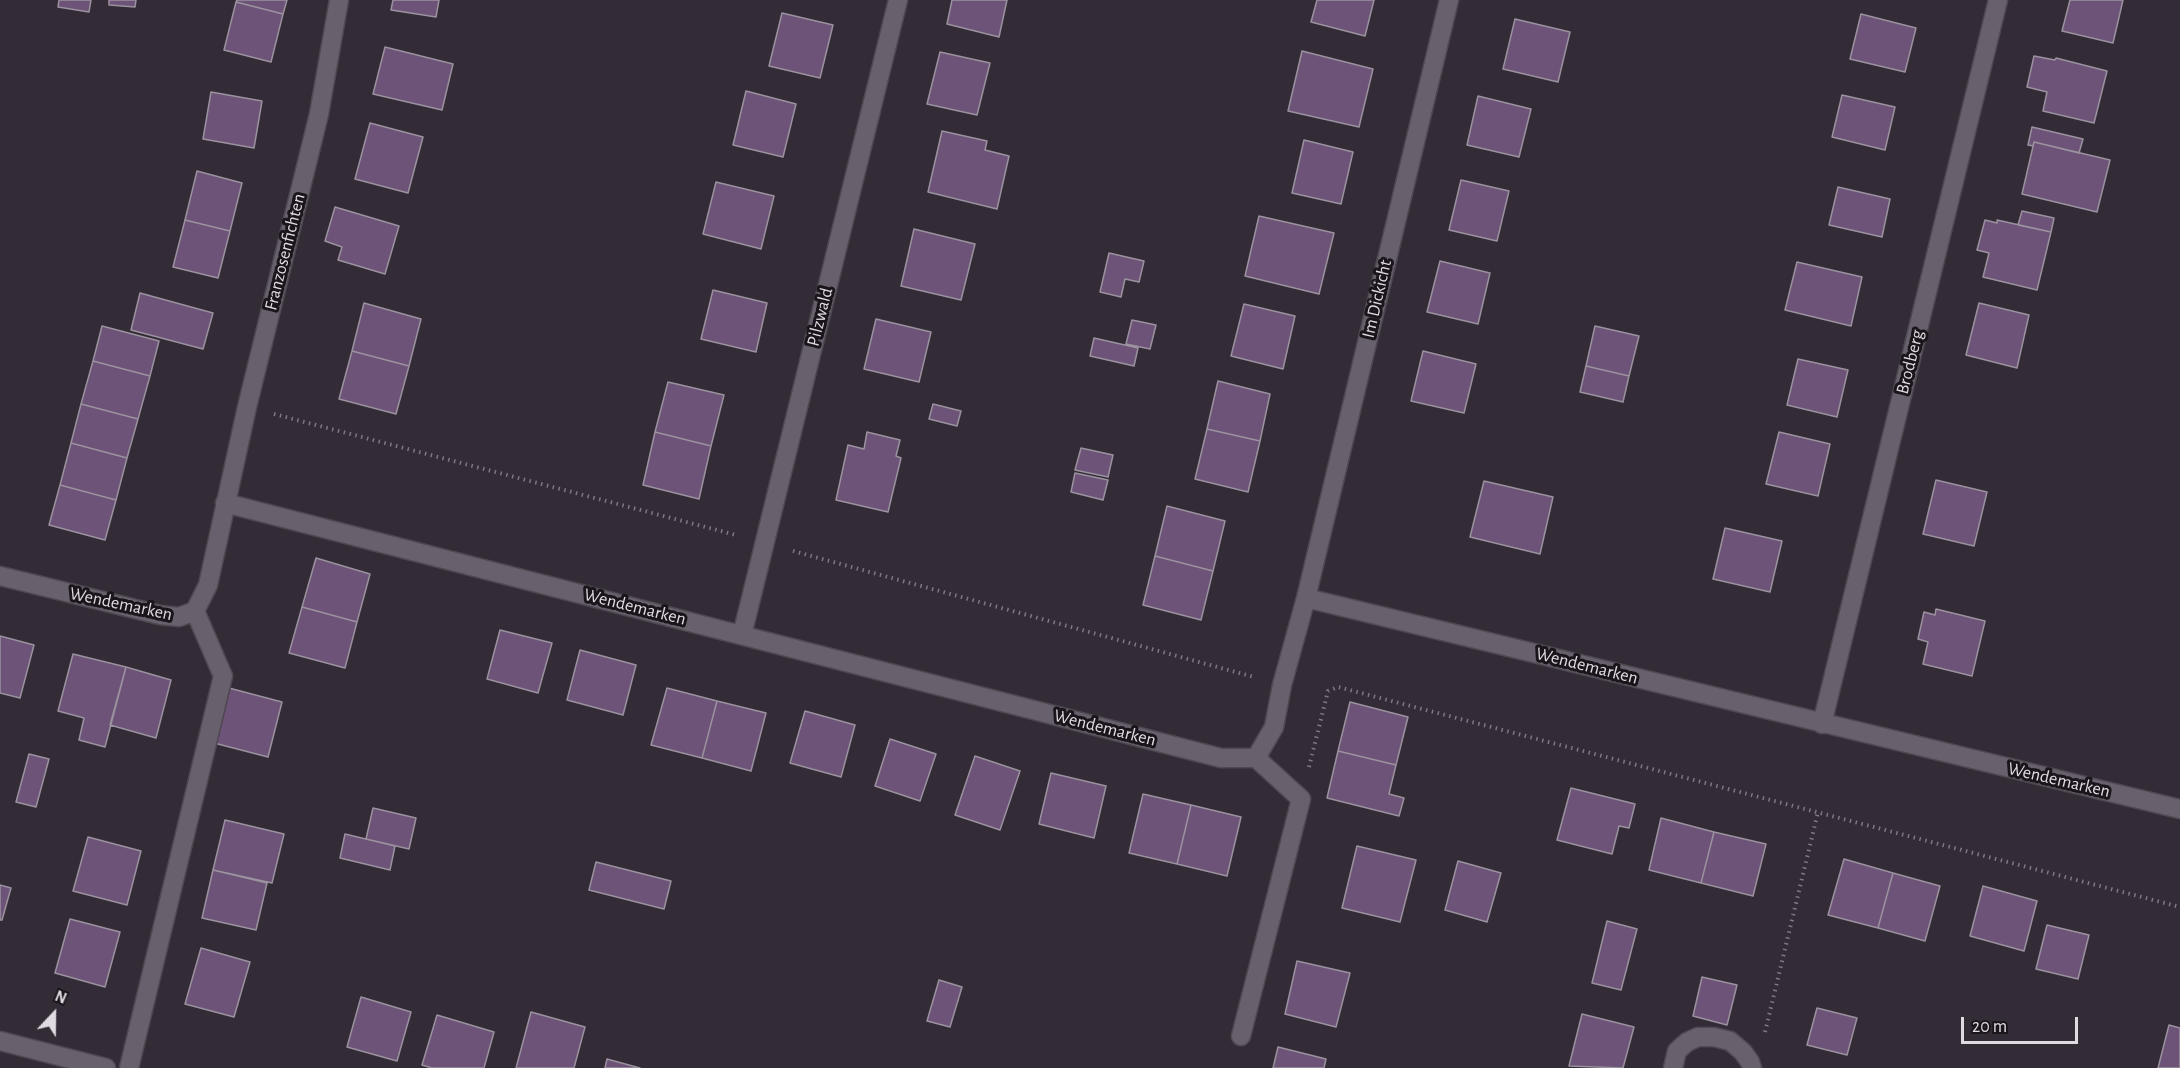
<!DOCTYPE html>
<html>
<head>
<meta charset="utf-8">
<style>
  body { margin:0 }
  #map { position:relative; width:2180px; height:1068px; overflow:hidden; background:#332b36; font-family:"Alegreya Sans",sans-serif }
  canvas { display:block }
  .north { position:absolute; left:24px; top:984px; width:60px; height:60px; -webkit-text-stroke:4px #19151a; paint-order:stroke; rotate:22deg; font-size:16px; font-weight:700; line-height:24px; text-align:center; color:#e0dbe2 }
  .north::after { content:''; display:block; margin:auto; width:21px; height:27px; background:#e0dbe2; clip-path:polygon(50% 0,100% 100%,50% 72%,0 100%) }
  .scale { position:absolute; left:1961px; top:1017px; width:117px; height:27px; box-sizing:border-box; border:3px solid #e0dbe2; border-top:0; padding-left:8px; font-size:18px; line-height:21px; white-space:nowrap; color:#e0dbe2; -webkit-text-stroke:4px #19151a; paint-order:stroke }
</style>
</head>
<body>
<div id="map">
<canvas width="2180" height="1068"></canvas>
<div class="north">N</div>
<div class="scale">20 m</div>
</div>
<script>
const ctx = document.querySelector('canvas').getContext('2d');
ctx.lineJoin = 'round';
function fill(path, color) { ctx.fillStyle = color; ctx.fill(path, 'evenodd'); }
const shape = rows => new Path2D(rows.map(r => 'M' + r).join(''));
function stroke(path, color, width, dash) { ctx.strokeStyle = color; ctx.lineWidth = width; ctx.lineCap = dash ? 'butt' : 'round'; ctx.setLineDash(dash || []); ctx.stroke(path); }
function drawText(font, color, halo, rows, align = 'center') {
  ctx.font = font + ' "Alegreya Sans",sans-serif'; ctx.lineWidth = 6; ctx.setLineDash([]); ctx.textBaseline = 'middle'; ctx.strokeStyle = halo; ctx.fillStyle = color; for (const [text, x, y, turn = 0] of rows) {
    ctx.save(); ctx.translate(x, y); ctx.rotate((+turn || 0) * Math.PI / 180); ctx.textAlign = isNaN(turn) ? turn : align; if (halo) ctx.strokeText(text, 0, 0); ctx.fillText(text, 0, 0); ctx.restore();
  }
}
const building = shape([
  [59,0,91,0,89,12,58,7,59,0],
  [109,0,136,0,135,7,109,5,109,0],
  [237,0,287,0,283,14,236,2,237,0],
  [393,0,439,0,436,17,391,10,393,0],
  [952,0,1007,0,999,37,947,24,952,0],
  [1317,0,1374,0,1365,36,1311,22,1317,0],
  [2070,0,2123,0,2113,43,2062,31,2070,0],
  [236,2,283,14,271,62,224,50,236,2],
  [782,13,833,25,820,78,769,66,782,13],
  [1861,14,1916,28,1905,72,1850,59,1861,14],
  [1515,19,1570,32,1558,82,1503,69,1515,19],
  [385,47,453,64,442,110,373,94,385,47],
  [1302,51,1373,69,1359,127,1288,111,1302,51],
  [940,52,990,63,977,115,927,104,940,52],
  [2034,56,2055,60,2056,58,2107,71,2094,123,2043,111,2047,92,2027,87,2034,56],
  [746,91,796,104,783,157,733,145,746,91],
  [211,92,262,101,254,148,203,139,211,92],
  [1842,95,1895,107,1885,150,1832,137,1842,95],
  [1478,96,1531,109,1519,157,1467,145,1478,96],
  [370,123,423,137,408,193,355,179,370,123],
  [2032,127,2083,139,2079,153,2034,142,2033,146,2028,145,2032,127],
  [942,131,987,141,985,150,1009,156,997,209,928,192,942,131],
  [1304,140,1353,152,1341,204,1292,193,1304,140],
  [2034,142,2110,160,2097,212,2022,194,2034,142],
  [197,171,242,183,230,231,185,220,197,171],
  [1461,180,1509,191,1497,241,1449,230,1461,180],
  [716,182,774,196,761,249,703,234,716,182],
  [1838,187,1890,199,1882,237,1829,225,1838,187],
  [335,207,399,226,385,274,338,260,342,247,325,241,335,207],
  [2022,211,2054,218,2051,232,2018,225,2022,211],
  [1259,216,1334,233,1319,294,1245,276,1259,216],
  [185,220,230,231,218,278,173,267,185,220],
  [1985,220,1997,223,1997,220,2051,232,2037,290,1983,277,1989,253,1977,250,1985,220],
  [914,229,975,244,961,300,901,286,914,229],
  [1109,253,1144,261,1139,282,1125,279,1121,297,1100,292,1109,253],
  [1440,261,1490,273,1478,324,1427,312,1440,261],
  [1797,262,1862,277,1851,326,1785,310,1797,262],
  [713,290,767,303,756,352,701,339,713,290],
  [140,293,213,313,203,349,131,330,140,293],
  [364,303,421,319,409,366,352,351,364,303],
  [1979,303,2029,315,2017,368,1966,355,1979,303],
  [1244,304,1295,316,1283,369,1231,356,1244,304],
  [876,319,931,332,919,382,864,369,876,319],
  [1132,320,1156,325,1150,349,1126,344,1132,320],
  [102,326,159,341,150,376,93,361,102,326],
  [1595,326,1639,336,1629,376,1586,366,1595,326],
  [1094,338,1138,348,1134,366,1090,356,1094,338],
  [352,351,409,366,396,414,339,399,352,351],
  [1423,351,1476,364,1464,413,1411,401,1423,351],
  [1798,359,1848,370,1837,417,1787,405,1798,359],
  [93,361,150,376,138,419,81,404,93,361],
  [1586,366,1629,376,1623,402,1580,392,1586,366],
  [1218,381,1270,394,1260,441,1207,429,1218,381],
  [668,382,724,395,711,446,655,432,668,382],
  [81,404,138,419,127,458,71,443,81,404],
  [933,404,961,411,957,426,929,419,933,404],
  [1207,429,1260,441,1248,492,1195,479,1207,429],
  [655,432,711,446,699,499,643,485,655,432],
  [867,432,900,440,896,456,901,458,888,512,836,500,848,445,864,449,867,432],
  [1779,432,1830,444,1818,496,1766,484,1779,432],
  [71,443,127,458,116,500,60,485,71,443],
  [1081,448,1113,455,1108,477,1075,470,1081,448],
  [1075,473,1108,480,1103,500,1071,492,1075,473],
  [1936,480,1987,492,1974,546,1923,534,1936,480],
  [1484,481,1553,497,1540,554,1470,537,1484,481],
  [60,485,116,500,105,540,49,525,60,485],
  [1167,506,1225,521,1213,571,1155,556,1167,506],
  [1725,528,1782,541,1770,592,1713,579,1725,528],
  [1155,556,1213,571,1201,620,1143,605,1155,556],
  [316,558,370,574,357,622,302,607,316,558],
  [302,607,357,622,345,668,289,653,302,607],
  [1936,609,1985,621,1972,676,1923,664,1928,642,1918,639,1924,612,1935,615,1936,609],
  [500,630,552,643,538,693,487,679,500,630],
  [0,636,34,645,20,698,0,693,0,636],
  [580,650,636,665,623,715,567,700,580,650],
  [73,654,126,667,105,747,79,740,84,718,58,711,73,654],
  [126,667,171,680,156,738,110,725,126,667],
  [229,688,282,702,268,757,214,743,229,688],
  [667,688,717,701,702,758,651,745,667,688],
  [717,701,766,713,751,771,702,758,717,701],
  [1350,702,1408,717,1396,765,1338,751,1350,702],
  [805,711,855,725,841,777,790,763,805,711],
  [890,739,936,754,920,801,875,786,890,739],
  [1338,751,1396,765,1389,794,1404,798,1399,816,1327,798,1338,751],
  [29,754,49,759,36,807,16,802,29,754],
  [975,756,1020,771,1000,830,955,815,975,756],
  [1051,773,1106,786,1094,838,1039,824,1051,773],
  [1571,788,1635,804,1629,828,1619,826,1612,854,1557,840,1571,788],
  [1143,794,1191,805,1177,864,1129,853,1143,794],
  [1191,805,1241,817,1227,876,1177,864,1191,805],
  [373,808,416,818,409,849,366,839,373,808],
  [1661,818,1714,832,1701,883,1649,870,1661,818],
  [225,820,284,834,272,883,213,870,225,820],
  [1714,832,1766,844,1753,896,1701,883,1714,832],
  [345,834,395,846,390,870,340,858,345,834],
  [88,837,141,851,127,905,73,891,88,837],
  [1357,846,1416,860,1400,922,1342,908,1357,846],
  [1844,859,1893,873,1878,928,1828,915,1844,859],
  [1458,861,1501,873,1487,922,1445,910,1458,861],
  [596,862,671,881,664,909,589,890,596,862],
  [213,870,267,883,256,930,202,918,213,870],
  [1893,873,1940,886,1925,941,1878,928,1893,873],
  [0,885,11,888,2,920,0,920,0,885],
  [1983,886,2037,901,2024,951,1970,936,1983,886],
  [70,919,120,932,105,987,55,973,70,919],
  [1607,921,1637,929,1621,990,1592,983,1607,921],
  [2047,925,2089,935,2078,979,2036,969,2047,925],
  [201,948,250,962,234,1017,185,1004,201,948],
  [1297,961,1350,973,1336,1027,1285,1014,1297,961],
  [1702,977,1737,985,1727,1025,1693,1016,1702,977],
  [939,980,962,987,950,1027,927,1021,939,980],
  [361,997,411,1012,397,1061,347,1047,361,997],
  [1817,1008,1857,1018,1847,1055,1807,1045,1817,1008],
  [531,1012,585,1027,574,1068,516,1068,531,1012],
  [1582,1014,1634,1027,1623,1068,1569,1066,1582,1014],
  [437,1015,494,1032,484,1068,432,1068,422,1065,437,1015],
  [2169,1025,2180,1028,2180,1068,2158,1068,2169,1025],
  [1278,1047,1326,1059,1324,1068,1273,1068,1278,1047],
  [607,1059,640,1068,605,1068,607,1059]
]);
fill(building, '#6c5377');
stroke(building, '#9b929f', 1.5);
const minor = shape([
  [225,503,1221,758,1256,758,1274,727,1282,685,1306,598,1449,0],
  [0,576,160,615,179,617,195,611,208,585,247,407,319,114,339,0],
  [1306,598,2180,809],
  [742,635,898,0],
  [1822,724,1998,0],
  [1241,1036,1301,799,1256,758],
  [0,1041,106,1068],
  [129,1068,223,676,195,611],
  [1673,1068,1677,1051,1687,1042,1698,1037,1714,1037,1730,1041,1743,1052,1750,1062,1752,1068]
]);
stroke(minor, '#4e4851', 21);
stroke(shape([
  [274,414,736,535],
  [793,551,1254,677],
  [1309,767,1328,691,1338,687,2180,907],
  [1765,1032,1818,812]
]), '#7f7882', 4, [1.5, 4.5]);
stroke(minor, '#69606d', 18);
drawText('18px', '#e0dbe2', '#19151a', [
  ["Franzosenfichten",285,252,-76],
  ["Im Dickicht",1377,299,-77],
  ["Pilzwald",820,317,-76],
  ["Brodberg",1910,362,-76],
  ["Wendemarken",121,604,12],
  ["Wendemarken",635,607,14],
  ["Wendemarken",1587,666,14],
  ["Wendemarken",1105,728,14],
  ["Wendemarken",2059,780,13]
]);
</script>
</body>
</html>
